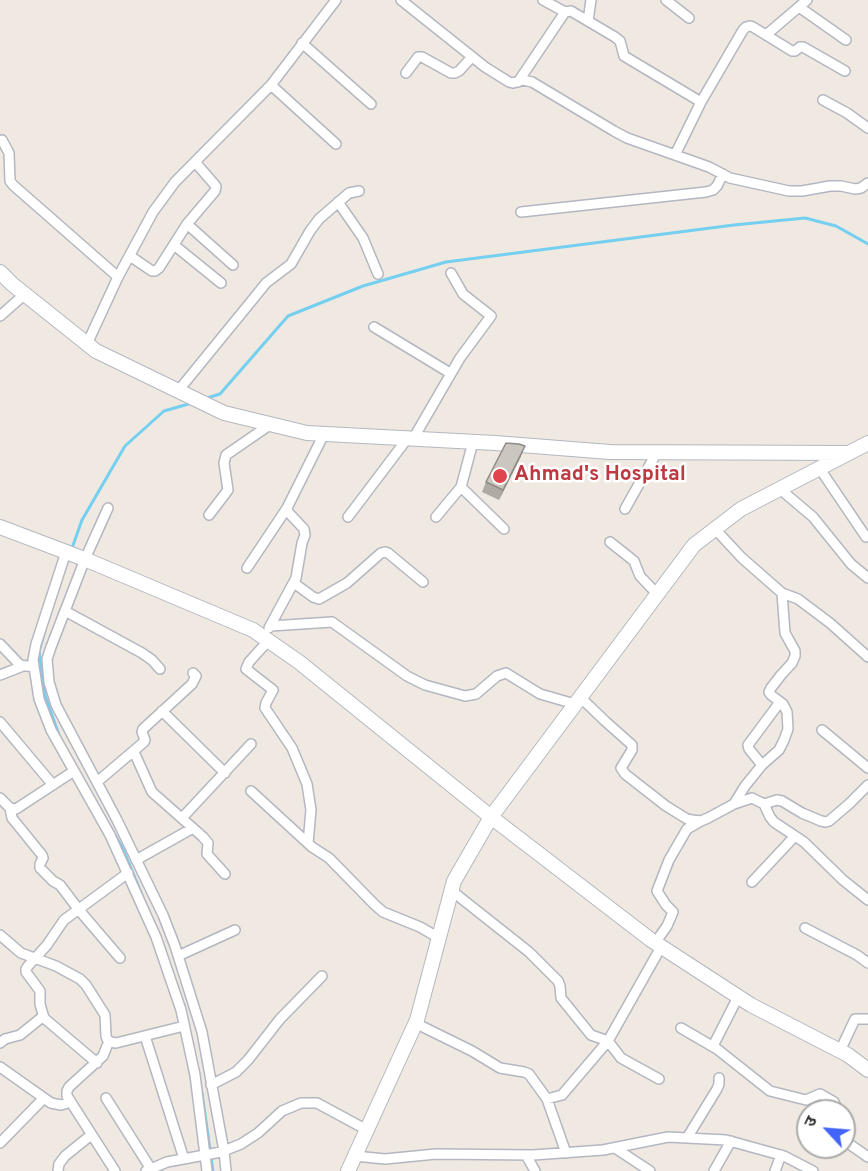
<!DOCTYPE html>
<html>
<head>
<meta charset="utf-8">
<style>
  body { margin:0 }
  #map { position:relative; width:868px; height:1171px; overflow:hidden; background:#efe9e1; font-family:Overpass,"Noto Sans Devanagari",sans-serif }
  canvas { display:block }
  .north { position:absolute; left:796px; top:1099px; width:60px; height:60px; box-sizing:border-box; background:#fff; border:2px solid #ababab; border-radius:50%; rotate:296deg; font-size:16px; font-weight:700; line-height:24px; text-align:center; color:#2e2e2e }
  .north::after { content:''; display:block; margin:auto; width:21px; height:27px; background:#4264fb; clip-path:polygon(50% 0,100% 100%,50% 72%,0 100%) }
</style>
</head>
<body>
<div id="map">
<canvas width="868" height="1171"></canvas>
<div class="north">उ</div>
</div>
<script>
const ctx = document.querySelector('canvas').getContext('2d');
ctx.lineJoin = 'round';
const shape = rows => new Path2D(rows.map(r => 'M' + r).join(''));
function stroke(path, color, width, dash) { ctx.strokeStyle = color; ctx.lineWidth = width; ctx.lineCap = dash ? 'butt' : 'round'; ctx.setLineDash(dash || []); ctx.stroke(path); }
function fill(path, color) { ctx.fillStyle = color; ctx.fill(path, 'evenodd'); }
function drawText(font, color, halo, rows, align = 'center') {
  ctx.font = font + ' Overpass,sans-serif'; ctx.lineWidth = 5; ctx.setLineDash([]); ctx.textBaseline = 'middle'; ctx.strokeStyle = halo; ctx.fillStyle = color; for (const [text, x, y, turn = 0] of rows) {
    ctx.save(); ctx.translate(x, y); ctx.rotate((+turn || 0) * Math.PI / 180); ctx.textAlign = isNaN(turn) ? turn : align; if (halo) ctx.strokeText(text, 0, 0); ctx.fillText(text, 0, 0); ctx.restore();
  }
}
stroke(shape([
  [207,398,220,394,288,316,363,286,446,262,734,225,805,218,836,226,868,244],
  [71,551,82,520,125,446,164,411,192,403],
  [44,634,39,651,45,695,59,735],
  [115,835,123,849,142,895],
  [202,1093,213,1171]
]), '#75cff0', 3);
const street = shape([
  [401,0,485,67,509,82,513,83,523,80,532,82,614,131,627,138,709,167,730,178,789,191,802,191,830,186,841,186,855,189,861,188,868,183],
  [543,0,565,12],
  [666,0,689,18],
  [799,7,846,40],
  [588,21,591,0],
  [766,35,807,0],
  [302,43,371,104],
  [406,73,418,57,422,57,451,73,455,73,459,71,472,57],
  [518,82,565,12,571,11,615,37,620,41,624,56,701,102],
  [271,85,336,144],
  [823,100,847,113,868,128],
  [2,140,9,153,10,181,13,185,118,277],
  [675,155,701,102,743,30,746,27,750,26,753,27,792,51,795,51,800,47,803,47,845,71],
  [338,202,363,238,378,274],
  [521,212,706,192,713,190,717,186,723,174],
  [187,224,233,265],
  [174,245,221,283],
  [130,256,152,271,155,271,159,268,187,224,215,191,216,187,215,185,195,162],
  [0,316,25,294],
  [374,327,450,373],
  [87,344,118,277,153,212,175,182,271,85,336,0],
  [178,391,258,293,266,283,291,264,310,231,319,219,349,193,359,191],
  [413,439,460,358,491,316,463,294,451,273],
  [820,469,866,537],
  [461,487,504,529],
  [780,489,813,517,851,564,868,578],
  [108,508,85,559,51,647,47,659,49,682,56,705,117,820,163,915,175,946,202,1032,224,1151,226,1171],
  [625,509,657,452],
  [209,515,228,490,224,463,226,455,271,424],
  [348,517,407,439],
  [436,517,461,487,473,442],
  [715,529,742,558,782,593,798,599,830,623,868,657],
  [610,542,634,561,640,576,657,594],
  [66,552,36,644,33,660,39,699,51,730,110,835,156,937,181,1010,195,1075,207,1171],
  [247,568,287,508],
  [294,583,313,597,319,599,347,583,381,553,385,552,388,553,423,582],
  [65,611,142,653,152,660,160,669],
  [271,626,332,622,407,676,425,685,465,696,476,694,497,676,506,673,540,694,575,704],
  [269,628,296,578,302,543,305,535,304,529,288,512,287,508,324,434],
  [268,641,249,662,246,669,273,690,266,703,265,708,292,748,307,784,311,810,308,843],
  [0,644,20,665,34,667],
  [0,675,23,666],
  [580,697,605,721,632,745,632,750,621,768,625,774,666,806,687,819,692,820,701,821,708,818,734,804,752,798,764,804,777,800,782,801,802,813,821,821,826,822,829,821,849,804,868,785],
  [162,711,225,773],
  [0,722,53,785],
  [822,730,868,768],
  [134,752,152,792,203,837,208,843,207,854,225,874],
  [762,765,749,749,748,745,780,702],
  [97,782,144,742,145,740,142,732,143,729,192,684,196,676,193,673],
  [251,791,312,847,329,858,375,905,383,912,420,927,439,938],
  [0,798,10,808,16,809,74,771],
  [734,804,745,786,762,765,779,750,784,740,788,729,787,712,783,704,771,695,769,692,771,688,781,675,792,663,795,656,795,651,785,633,782,593],
  [764,804,770,817,774,822,804,842,843,880,868,900],
  [10,808,12,818,42,855,43,858,40,864,40,868,53,881,60,885,79,910,120,958],
  [182,818,251,744],
  [136,860,193,828],
  [752,882,795,836],
  [452,891,529,952,558,981,560,986,561,998,591,1035,608,1041,621,1058,659,1079],
  [805,928,857,955,868,963],
  [0,935,21,953,56,966,80,979,86,985,105,1015,106,1036,107,1039,111,1042,116,1043,184,1026],
  [655,943,667,926,673,912,666,905,657,891,669,860,687,829,701,821],
  [178,956,235,930],
  [44,1018,40,1004,40,991,26,972,26,969,28,966,47,945,64,920,128,873],
  [415,1023,472,1051,500,1068,524,1072,529,1074,547,1099,566,1153],
  [681,1028,717,1049,770,1091,806,1100,820,1094,834,1102,838,1111],
  [145,1036,184,1159],
  [109,1041,103,1056,69,1087,67,1091,67,1096,115,1171],
  [0,1043,5,1039,20,1035,41,1018,44,1018,97,1063],
  [713,1046,738,997],
  [840,1051,855,1019,868,1019],
  [0,1067,51,1103,61,1105,71,1102],
  [211,1085,236,1072,248,1060,280,1019,322,976],
  [106,1098,151,1169],
  [547,1099,562,1095,608,1041,661,947],
  [844,1121,846,1128,844,1132],
  [687,1138,717,1089,719,1084,719,1078],
  [844,1138,845,1141,868,1157],
  [0,1143,44,1098],
  [615,1148,650,1171],
  [526,1155,535,1171],
  [355,1156,385,1159,436,1154,533,1155,603,1150,668,1137,726,1140,784,1156,813,1171],
  [58,1171,59,1164,65,1156,91,1135],
  [146,1171,167,1162,221,1152,241,1144,258,1133,282,1111,301,1103,317,1103,367,1130],
  [714,1171,731,1141],
  [775,1171,781,1155]
]);
const secondary = shape([
  [0,272,12,284,96,351,224,413,307,433,495,443,610,452,848,453],
  [0,527,82,558,253,630,299,662,491,817,651,940,751,1005,848,1055,868,1070],
  [348,1171,417,1020,454,881,491,817,694,545,741,509,868,443]
]);
stroke(street, '#b4b7c1', 12);
stroke(secondary, '#b4b7c1', 16);
stroke(street, '#fff', 9);
stroke(secondary, '#fff', 14);
fill(shape([
  [521,456,499,500,482,492,486,482]
]), '#afaba4');
fill(shape([
  [525,446,521,456,499,500,503,490]
]), '#8e8b86');
const building = shape([
  [506,443,519,444,525,446,503,490,486,482,506,443]
]);
fill(building, '#cbc7bf');
stroke(building, '#8e8b86', 1.5);
for (const [x, y, r, color] of [
  [500,476,8,"#e0444e"]
]) { const dot = new Path2D(); dot.arc(x, y, r, 0, 2 * Math.PI); ctx.fillStyle = color; ctx.fill(dot); stroke(dot, '#fff', 2); }
drawText('bold 21px', '#be3a42', '#fff', [
  ["Ahmad's Hospital",514,476]
], 'left');
</script>
</body>
</html>
